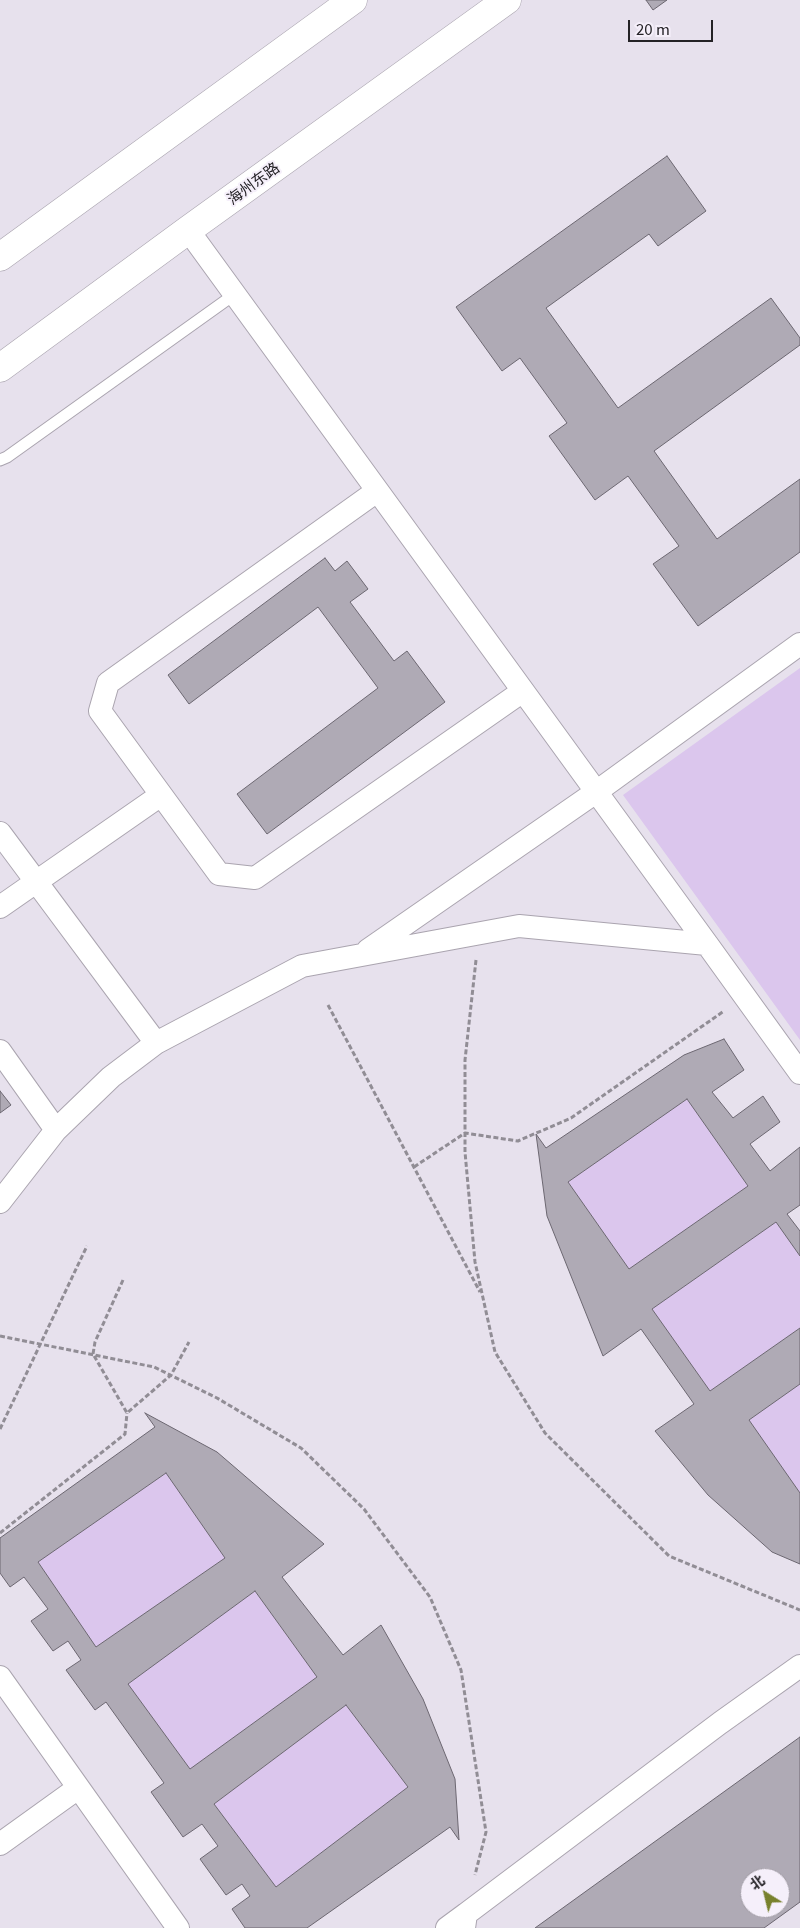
<!DOCTYPE html>
<html>
<head>
<meta charset="utf-8">
<style>
  body { margin:0 }
  #map { position:relative; width:800px; height:1928px; overflow:hidden; background:#e7e1ed; font-family:Georgia,"Noto Sans SC",serif }
  canvas { display:block }
  .north { position:absolute; left:740px; top:1868px; width:50px; height:50px; box-sizing:border-box; background:#f5effa; border:1px solid #a19da5; border-radius:50%; rotate:324deg; font-size:14px; font-weight:700; line-height:20px; text-align:center; color:#242226 }
  .north::after { content:''; display:block; margin:auto; width:18px; height:22px; background:#78812d; clip-path:polygon(50% 0,100% 100%,50% 72%,0 100%) }
  .scale { position:absolute; left:628px; top:20px; width:85px; height:22px; box-sizing:border-box; border:2px solid #242226; border-top:0; padding-left:6px; font-size:15px; line-height:18px; white-space:nowrap; color:#242226; -webkit-text-stroke:4px #f5effa; paint-order:stroke }
</style>
</head>
<body>
<div id="map">
<canvas width="800" height="1928"></canvas>
<div class="north">北</div>
<div class="scale">20 m</div>
</div>
<script>
const ctx = document.querySelector('canvas').getContext('2d');
ctx.lineJoin = 'round';
function fill(path, color) { ctx.fillStyle = color; ctx.fill(path, 'evenodd'); }
const shape = rows => new Path2D(rows.map(r => 'M' + r).join(''));
function stroke(path, color, width, dash) { ctx.strokeStyle = color; ctx.lineWidth = width; ctx.lineCap = dash ? 'butt' : 'round'; ctx.setLineDash(dash || []); ctx.stroke(path); }
function drawText(font, color, halo, rows, align = 'center') {
  ctx.font = font + ' Georgia,"Noto Sans SC",serif'; ctx.lineWidth = 4; ctx.setLineDash([]); ctx.textBaseline = 'middle'; ctx.strokeStyle = halo; ctx.fillStyle = color; for (const [text, x, y, turn = 0] of rows) {
    ctx.save(); ctx.translate(x, y); ctx.rotate((+turn || 0) * Math.PI / 180); ctx.textAlign = isNaN(turn) ? turn : align; if (halo) ctx.strokeText(text, 0, 0); ctx.fillText(text, 0, 0); ctx.restore();
  }
}
fill(shape([
  [800,668,800,1040,623,795],
  [687,1099,748,1186,629,1269,568,1182],
  [776,1222,800,1256,800,1328,710,1391,652,1309],
  [800,1384,800,1493,749,1420],
  [166,1473,225,1558,96,1647,38,1562],
  [255,1591,317,1677,190,1769,128,1684],
  [346,1705,408,1787,276,1887,214,1804]
]), '#dbc6ed');
const building = shape([
  [646,0,667,0,653,10,646,0],
  [667,156,706,211,658,246,649,234,546,308,618,408,771,298,800,338,800,345,654,451,717,539,800,479,800,552,698,626,653,564,679,546,628,476,595,500,549,436,567,423,520,358,502,371,456,307,667,156],
  [325,558,335,571,347,561,368,589,350,602,394,661,407,651,445,702,267,834,237,794,378,688,318,607,189,704,168,675,325,558],
  [724,1039,744,1070,712,1092,733,1118,763,1096,780,1122,750,1144,770,1171,800,1147,800,1205,787,1214,800,1231,800,1256,776,1222,652,1309,710,1391,800,1328,800,1384,749,1420,800,1493,800,1564,772,1552,708,1495,655,1431,694,1404,641,1329,603,1356,547,1216,536,1134,546,1148,684,1055,724,1039],
  [687,1099,748,1186,629,1269,568,1182,687,1099],
  [0,1091,11,1105,0,1113,0,1091],
  [145,1413,217,1452,324,1544,282,1577,343,1655,381,1625,423,1699,455,1779,459,1840,450,1827,307,1928,245,1928,232,1909,250,1896,242,1884,226,1895,200,1859,218,1846,202,1824,183,1837,151,1792,164,1783,106,1702,95,1710,66,1670,81,1660,68,1641,53,1651,31,1621,48,1609,24,1577,10,1587,0,1573,0,1538,155,1427,145,1413],
  [166,1473,225,1558,96,1647,38,1562,166,1473],
  [255,1591,317,1677,190,1769,128,1684,255,1591],
  [346,1705,408,1787,276,1887,214,1804,346,1705],
  [800,1737,800,1902,764,1928,535,1928,800,1737],
  [750,1878,780,1878,780,1908,750,1908,750,1878]
]);
fill(building, '#afaab5');
stroke(building, '#6c6771', 1);
const lane = shape([
  [0,460,7,457,235,294]
]);
const street = shape([
  [188,230,707,944],
  [377,491,108,683,100,711,219,874,255,878,523,691],
  [0,833,156,1043],
  [0,907,161,795],
  [368,950,596,792,800,644],
  [0,1051,56,1130],
  [0,1202,56,1130,111,1077,156,1043,302,966,519,926,707,944,800,1073],
  [0,1677,178,1928],
  [0,1844,78,1788],
  [466,1914,720,1723,800,1666],
  [447,1928,466,1914,464,1928]
]);
const primary = shape([
  [0,257,353,0],
  [0,368,188,230,507,0]
]);
stroke(lane, '#aaa4af', 13);
stroke(street, '#aaa4af', 24);
stroke(primary, '#aaa4af', 29);
stroke(shape([
  [476,960,465,1060,465,1152,475,1262,495,1352,545,1433,669,1556,800,1610],
  [328,1005,480,1292],
  [414,1167,465,1133,518,1141,571,1118,724,1011],
  [123,1280,95,1342,93,1354,127,1413,171,1375,189,1342],
  [0,1336,154,1367,217,1398,301,1448,364,1509,430,1597,461,1670,486,1832,475,1875],
  [0,1429,87,1246],
  [0,1533,125,1434,127,1413]
]), '#918d95', 3, [5, 2.5]);
stroke(lane, '#fff', 11);
stroke(street, '#fff', 22);
stroke(primary, '#fff', 28);
drawText('15px', '#242226', '#f5effa', [
  ["海州东路",253,183,-36]
]);
</script>
</body>
</html>
